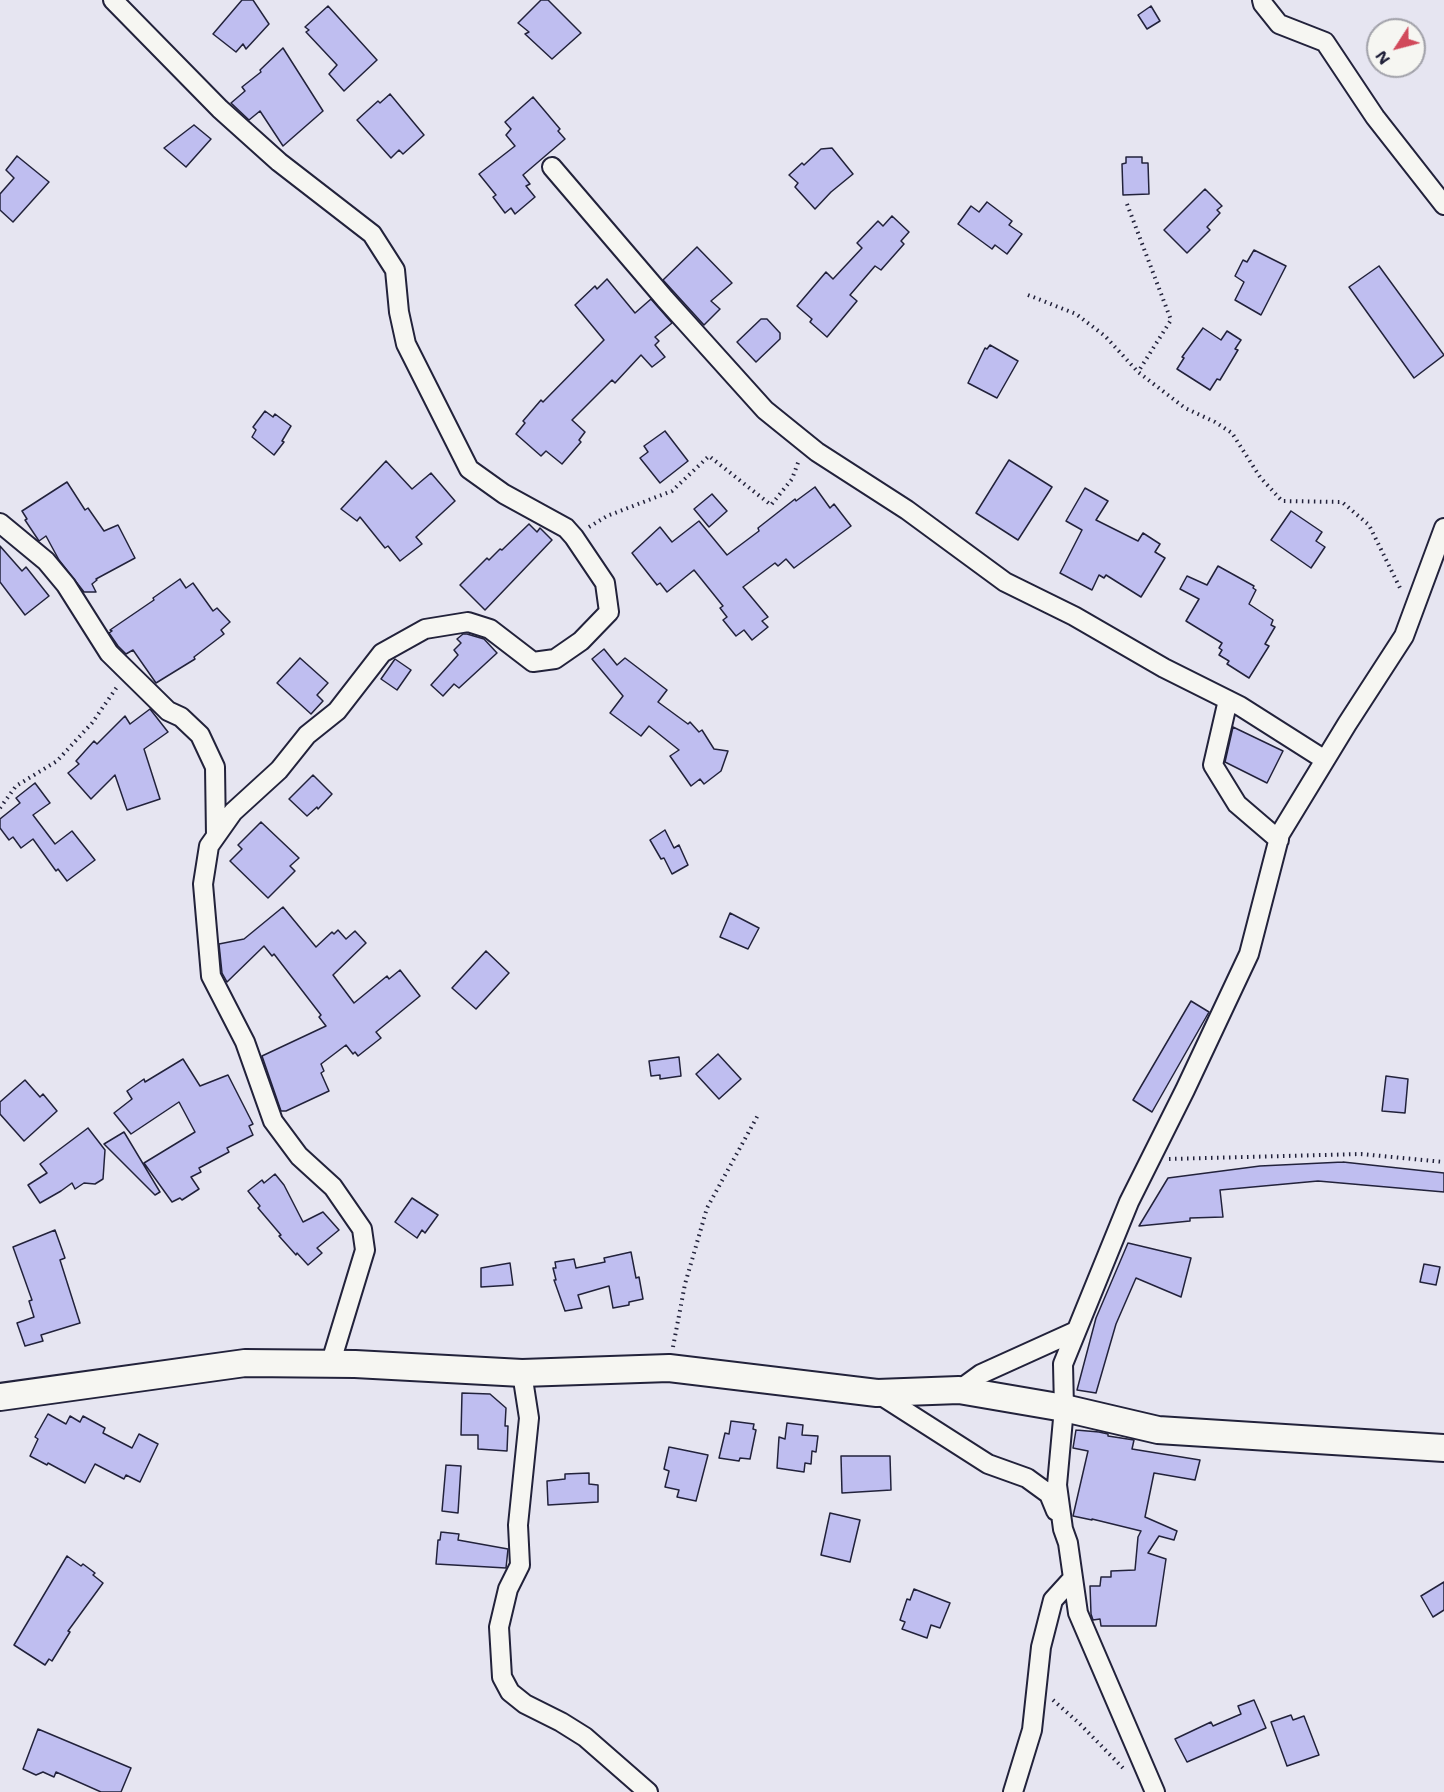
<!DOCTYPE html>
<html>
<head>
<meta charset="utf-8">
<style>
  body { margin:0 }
  #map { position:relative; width:1444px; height:1792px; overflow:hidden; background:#e6e5f1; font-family:"Shantell Sans",sans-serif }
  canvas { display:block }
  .north { position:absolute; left:1366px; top:18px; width:60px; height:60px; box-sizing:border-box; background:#f6f6f2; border:2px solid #a1a1a9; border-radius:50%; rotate:234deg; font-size:16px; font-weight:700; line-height:24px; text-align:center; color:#22223b }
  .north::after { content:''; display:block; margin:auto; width:21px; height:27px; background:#d1495b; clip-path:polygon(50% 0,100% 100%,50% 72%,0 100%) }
</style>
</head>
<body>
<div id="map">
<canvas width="1444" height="1792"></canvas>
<div class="north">N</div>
</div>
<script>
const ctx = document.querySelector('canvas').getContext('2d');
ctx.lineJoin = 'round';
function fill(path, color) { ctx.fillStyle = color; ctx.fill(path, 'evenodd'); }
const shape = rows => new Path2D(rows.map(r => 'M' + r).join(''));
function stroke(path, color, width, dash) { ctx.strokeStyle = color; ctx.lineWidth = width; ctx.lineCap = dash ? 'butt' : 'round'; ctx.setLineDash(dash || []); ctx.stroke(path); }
const building = shape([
  [242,0,253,0,269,24,246,49,243,44,236,52,213,34,242,0],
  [541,0,548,0,581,33,552,59,525,34,529,32,518,23,541,0],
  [328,6,377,60,344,91,329,74,337,65,306,32,309,30,305,27,328,6],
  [1151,6,1160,21,1147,29,1138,15,1151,6],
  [283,48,323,111,283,146,260,111,249,120,231,103,245,91,242,87,261,72,260,70,283,48],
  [390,94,424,135,403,154,399,150,391,158,357,120,378,101,380,103,390,94],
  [533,97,560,129,558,131,565,139,523,175,530,184,526,186,535,197,515,214,511,208,505,213,493,197,496,195,479,174,515,146,506,135,511,129,505,122,533,97],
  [194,125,211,139,186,167,164,148,194,125],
  [832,148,853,174,831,192,815,209,795,187,798,183,789,175,802,163,804,165,821,149,832,148],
  [17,156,49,182,13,222,0,210,0,194,14,178,6,170,17,156],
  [1126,157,1142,157,1142,163,1148,163,1149,194,1123,195,1122,164,1126,163,1126,157],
  [1205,189,1222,206,1217,210,1220,213,1207,227,1210,230,1187,253,1164,230,1205,189],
  [987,202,1012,221,1009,225,1022,234,1007,254,995,245,992,249,958,224,971,206,979,212,987,202],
  [892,216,909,232,901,241,904,244,881,270,875,266,850,295,857,301,827,337,810,322,812,319,797,306,826,272,833,279,862,248,857,243,878,221,883,226,892,216],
  [697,247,732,283,711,301,720,309,704,325,663,280,697,247],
  [1254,250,1286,266,1261,315,1235,300,1244,282,1235,276,1243,260,1247,262,1254,250],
  [1379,266,1444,355,1414,378,1349,287,1379,266],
  [607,279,635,313,651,299,672,323,655,337,659,341,655,345,665,357,652,367,641,355,615,383,612,380,572,420,585,432,579,440,581,442,562,464,546,451,541,456,516,434,525,423,523,421,541,400,543,402,604,340,575,305,595,286,597,289,607,279],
  [761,319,767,319,780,333,780,339,756,362,737,342,761,319],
  [1203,328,1221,340,1227,331,1241,340,1235,349,1238,350,1220,380,1217,379,1210,390,1177,369,1184,358,1182,357,1203,328],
  [990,345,1018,361,997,398,968,383,985,348,987,349,990,345],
  [265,411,273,417,275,414,291,426,282,441,284,442,274,455,252,437,256,430,253,427,265,411],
  [665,431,688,461,660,483,640,458,648,452,644,446,665,431],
  [1009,460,1052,487,1018,540,976,513,1009,460],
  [386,461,412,489,431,473,455,501,416,537,422,544,400,561,388,546,385,548,360,517,357,521,341,509,386,461],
  [67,482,85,510,88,508,104,531,118,525,135,558,96,579,97,580,92,584,96,592,84,592,59,560,46,536,39,541,25,520,27,519,22,511,67,482],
  [815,487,830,508,834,504,851,526,794,568,786,559,778,566,775,563,743,587,768,617,762,621,768,627,752,640,744,630,736,636,723,620,727,617,720,608,723,606,694,570,667,592,660,583,657,585,632,553,660,527,672,542,699,521,727,555,759,531,758,528,795,499,796,501,815,487],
  [1085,488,1108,501,1096,520,1138,541,1143,533,1160,544,1155,552,1165,558,1141,597,1106,575,1104,578,1099,575,1092,590,1060,573,1082,530,1066,521,1085,488],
  [712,494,727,511,709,527,694,509,712,494],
  [1291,511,1322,532,1316,541,1325,547,1311,568,1271,540,1291,511],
  [529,524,537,532,540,528,552,540,485,610,460,585,487,558,489,560,500,549,502,550,529,524],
  [0,546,22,571,26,567,49,596,25,615,0,582,0,546],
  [1218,566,1254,586,1253,588,1256,590,1249,604,1273,620,1271,625,1275,627,1265,644,1269,646,1249,678,1227,664,1229,661,1219,655,1222,650,1219,648,1222,643,1186,621,1199,599,1180,589,1187,576,1207,585,1218,566],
  [180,579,186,588,193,583,213,611,217,608,230,622,221,630,224,634,194,657,195,659,156,683,133,650,126,654,118,646,109,633,112,631,110,630,154,600,153,598,180,579],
  [463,634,467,634,484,639,497,653,459,688,454,684,443,696,431,685,458,655,454,650,461,643,457,639,463,634],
  [604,649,617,665,625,658,667,690,658,702,688,724,690,722,699,732,702,730,714,749,728,751,721,771,704,784,700,779,691,786,670,756,679,750,649,726,641,736,610,713,623,696,592,659,604,649],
  [300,658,328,683,317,695,323,701,311,714,277,683,300,658],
  [395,659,411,670,397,690,381,679,395,659],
  [150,709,168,732,144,749,160,799,127,810,115,775,91,799,68,773,79,764,76,761,94,741,97,744,125,716,130,724,150,709],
  [1233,727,1283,751,1267,783,1225,762,1233,727],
  [313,775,332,794,318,809,317,807,307,816,289,799,313,775],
  [35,783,50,803,33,815,55,844,72,831,95,860,67,881,58,869,56,871,33,839,21,848,13,837,9,840,0,828,0,819,20,803,16,798,35,783],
  [261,822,299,858,290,866,295,871,268,898,230,861,242,849,238,845,261,822],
  [665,830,674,848,679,845,688,865,672,874,664,858,661,859,650,840,665,830],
  [283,907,316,947,332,932,334,934,338,930,346,939,355,931,366,943,333,975,354,1003,387,976,389,979,400,970,420,996,376,1032,381,1038,358,1056,355,1052,353,1054,346,1045,321,1064,324,1071,321,1073,329,1091,286,1111,281,1111,262,1056,326,1026,319,1017,321,1015,274,954,272,956,264,946,227,982,222,973,219,944,244,939,283,907],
  [730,913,759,928,748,949,720,937,730,913],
  [486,951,509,973,476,1009,452,988,486,951],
  [1191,1001,1209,1012,1152,1112,1133,1100,1191,1001],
  [718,1054,741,1079,719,1099,696,1074,718,1054],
  [679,1057,681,1076,660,1079,660,1075,651,1076,649,1061,679,1057],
  [183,1059,200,1086,228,1075,253,1124,249,1126,253,1135,227,1148,229,1152,199,1168,201,1172,191,1177,199,1189,182,1200,180,1198,172,1202,144,1163,195,1132,179,1102,131,1134,114,1113,132,1099,127,1091,144,1079,145,1082,183,1059],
  [1386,1076,1408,1079,1405,1113,1382,1111,1386,1076],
  [25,1080,40,1097,43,1094,57,1111,24,1141,0,1114,0,1102,25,1080],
  [88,1128,105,1150,103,1179,95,1184,84,1183,75,1189,72,1183,61,1191,40,1203,28,1185,47,1173,40,1164,88,1128],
  [124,1132,160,1192,155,1195,104,1144,124,1132],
  [1343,1162,1444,1173,1444,1192,1318,1181,1220,1190,1223,1217,1190,1218,1190,1221,1139,1226,1168,1178,1260,1166,1343,1162],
  [275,1174,284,1185,303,1222,323,1212,339,1230,317,1248,322,1253,308,1265,297,1253,296,1255,279,1236,281,1235,258,1208,260,1206,248,1191,262,1180,264,1183,275,1174],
  [412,1198,438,1215,425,1233,422,1230,417,1238,395,1222,412,1198],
  [55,1230,65,1258,60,1260,80,1323,41,1335,43,1341,25,1346,17,1323,34,1317,29,1301,32,1300,13,1247,55,1230],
  [1128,1243,1191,1258,1181,1297,1136,1278,1116,1324,1096,1393,1077,1390,1096,1318,1128,1243],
  [631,1252,636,1278,639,1277,643,1299,629,1302,629,1305,613,1308,609,1286,578,1295,582,1308,565,1311,554,1280,556,1280,553,1268,556,1268,555,1262,574,1259,576,1268,605,1262,604,1258,631,1252],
  [510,1263,513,1285,481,1287,481,1268,510,1263],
  [1424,1264,1440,1267,1436,1285,1420,1282,1424,1264],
  [462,1393,490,1394,506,1408,505,1426,508,1426,507,1451,478,1449,478,1435,461,1435,462,1393],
  [48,1414,66,1424,70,1416,80,1422,83,1416,105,1428,103,1433,132,1448,139,1434,158,1444,140,1482,126,1475,124,1479,95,1464,85,1483,48,1463,47,1465,30,1456,38,1439,35,1437,48,1414],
  [731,1421,754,1424,753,1429,756,1430,750,1459,740,1458,739,1461,719,1458,725,1433,729,1434,731,1421],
  [787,1423,803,1425,802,1435,818,1436,816,1452,812,1451,811,1464,805,1463,804,1472,777,1468,779,1437,785,1439,787,1423],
  [1076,1430,1099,1432,1108,1434,1108,1436,1134,1440,1132,1449,1200,1460,1195,1480,1154,1473,1145,1517,1177,1531,1174,1540,1159,1536,1148,1553,1166,1559,1156,1626,1101,1626,1100,1619,1093,1620,1091,1614,1090,1586,1100,1586,1101,1577,1111,1577,1111,1571,1135,1570,1138,1537,1141,1531,1092,1519,1092,1520,1073,1516,1088,1451,1073,1448,1076,1430],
  [669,1447,708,1455,696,1501,677,1497,679,1490,665,1487,669,1471,664,1469,669,1447],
  [841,1456,890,1456,891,1490,842,1493,841,1456],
  [446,1465,461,1466,458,1513,442,1511,446,1465],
  [589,1473,589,1484,598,1485,598,1502,548,1505,547,1481,565,1479,565,1474,589,1473],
  [830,1513,860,1520,850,1562,821,1555,830,1513],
  [441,1532,459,1534,458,1540,508,1549,506,1568,436,1564,438,1540,440,1540,441,1532],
  [67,1556,81,1566,83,1564,95,1573,93,1575,103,1583,68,1631,70,1632,52,1661,49,1659,45,1665,14,1645,67,1556],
  [1444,1582,1444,1610,1433,1617,1421,1596,1444,1582],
  [914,1589,950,1603,940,1628,931,1625,927,1638,902,1629,905,1622,900,1620,907,1599,910,1600,914,1589],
  [1254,1700,1266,1728,1187,1762,1175,1739,1211,1722,1213,1726,1241,1714,1238,1706,1254,1700],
  [1291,1715,1293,1720,1304,1716,1319,1755,1287,1766,1271,1722,1291,1715],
  [38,1729,131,1768,121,1792,101,1792,56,1772,54,1777,43,1772,36,1775,23,1769,38,1729]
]);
fill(building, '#bfbef0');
stroke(building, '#22223b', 1.5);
const street = shape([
  [113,0,220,109,279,162,372,234,395,270,399,312,406,344,469,469,504,494,566,528,574,537,605,583,609,612,581,641,555,659,533,662,490,629,468,622,425,629,382,653,337,711,307,735,279,770,233,812,209,846,203,884,211,976,245,1042,273,1121,299,1156,333,1187,362,1229,365,1250,330,1365],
  [1262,0,1263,4,1279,24,1325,42,1375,117,1444,205],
  [552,167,665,299,765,410,817,452,907,510,1005,582,1074,616,1164,668,1240,706,1325,760],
  [0,523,46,561,66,585,109,653,168,711,181,717,200,735,215,767,216,836],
  [1228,700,1213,765,1237,804,1279,840],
  [522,1373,529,1418,518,1525,520,1565,508,1589,499,1627,502,1677,510,1692,525,1704,561,1722,585,1737,648,1792],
  [959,1390,981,1374,1076,1331],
  [877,1393,988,1464,1027,1478,1049,1494,1056,1511],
  [1013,1792,1032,1730,1041,1647,1053,1600,1073,1578],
  [1155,1792,1078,1613,1068,1543,1063,1529,1057,1485,1064,1408,1063,1364,1129,1202,1185,1090,1249,954,1280,834,1347,724,1404,636,1444,528]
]);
const secondary = shape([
  [0,1397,245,1363,355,1364,522,1373,669,1368,877,1393,959,1390,1064,1408,1158,1430,1444,1448]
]);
stroke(street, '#22223b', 22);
stroke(secondary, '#22223b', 30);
stroke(shape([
  [1127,204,1171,320,1138,372],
  [1028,295,1076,314,1105,336,1138,372,1185,408,1215,422,1232,433,1260,477,1282,501,1342,502,1369,525,1401,590],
  [589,527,607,516,672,491,709,456,771,505,792,479,799,460],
  [0,808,16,786,57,761,92,723,117,687],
  [1169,1159,1361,1154,1444,1162],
  [673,1347,685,1284,707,1208,758,1115],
  [1053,1700,1079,1723,1123,1768]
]), '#22223b', 4, [1.5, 4.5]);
stroke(street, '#f6f6f2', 18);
stroke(secondary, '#f6f6f2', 26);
</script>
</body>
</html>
